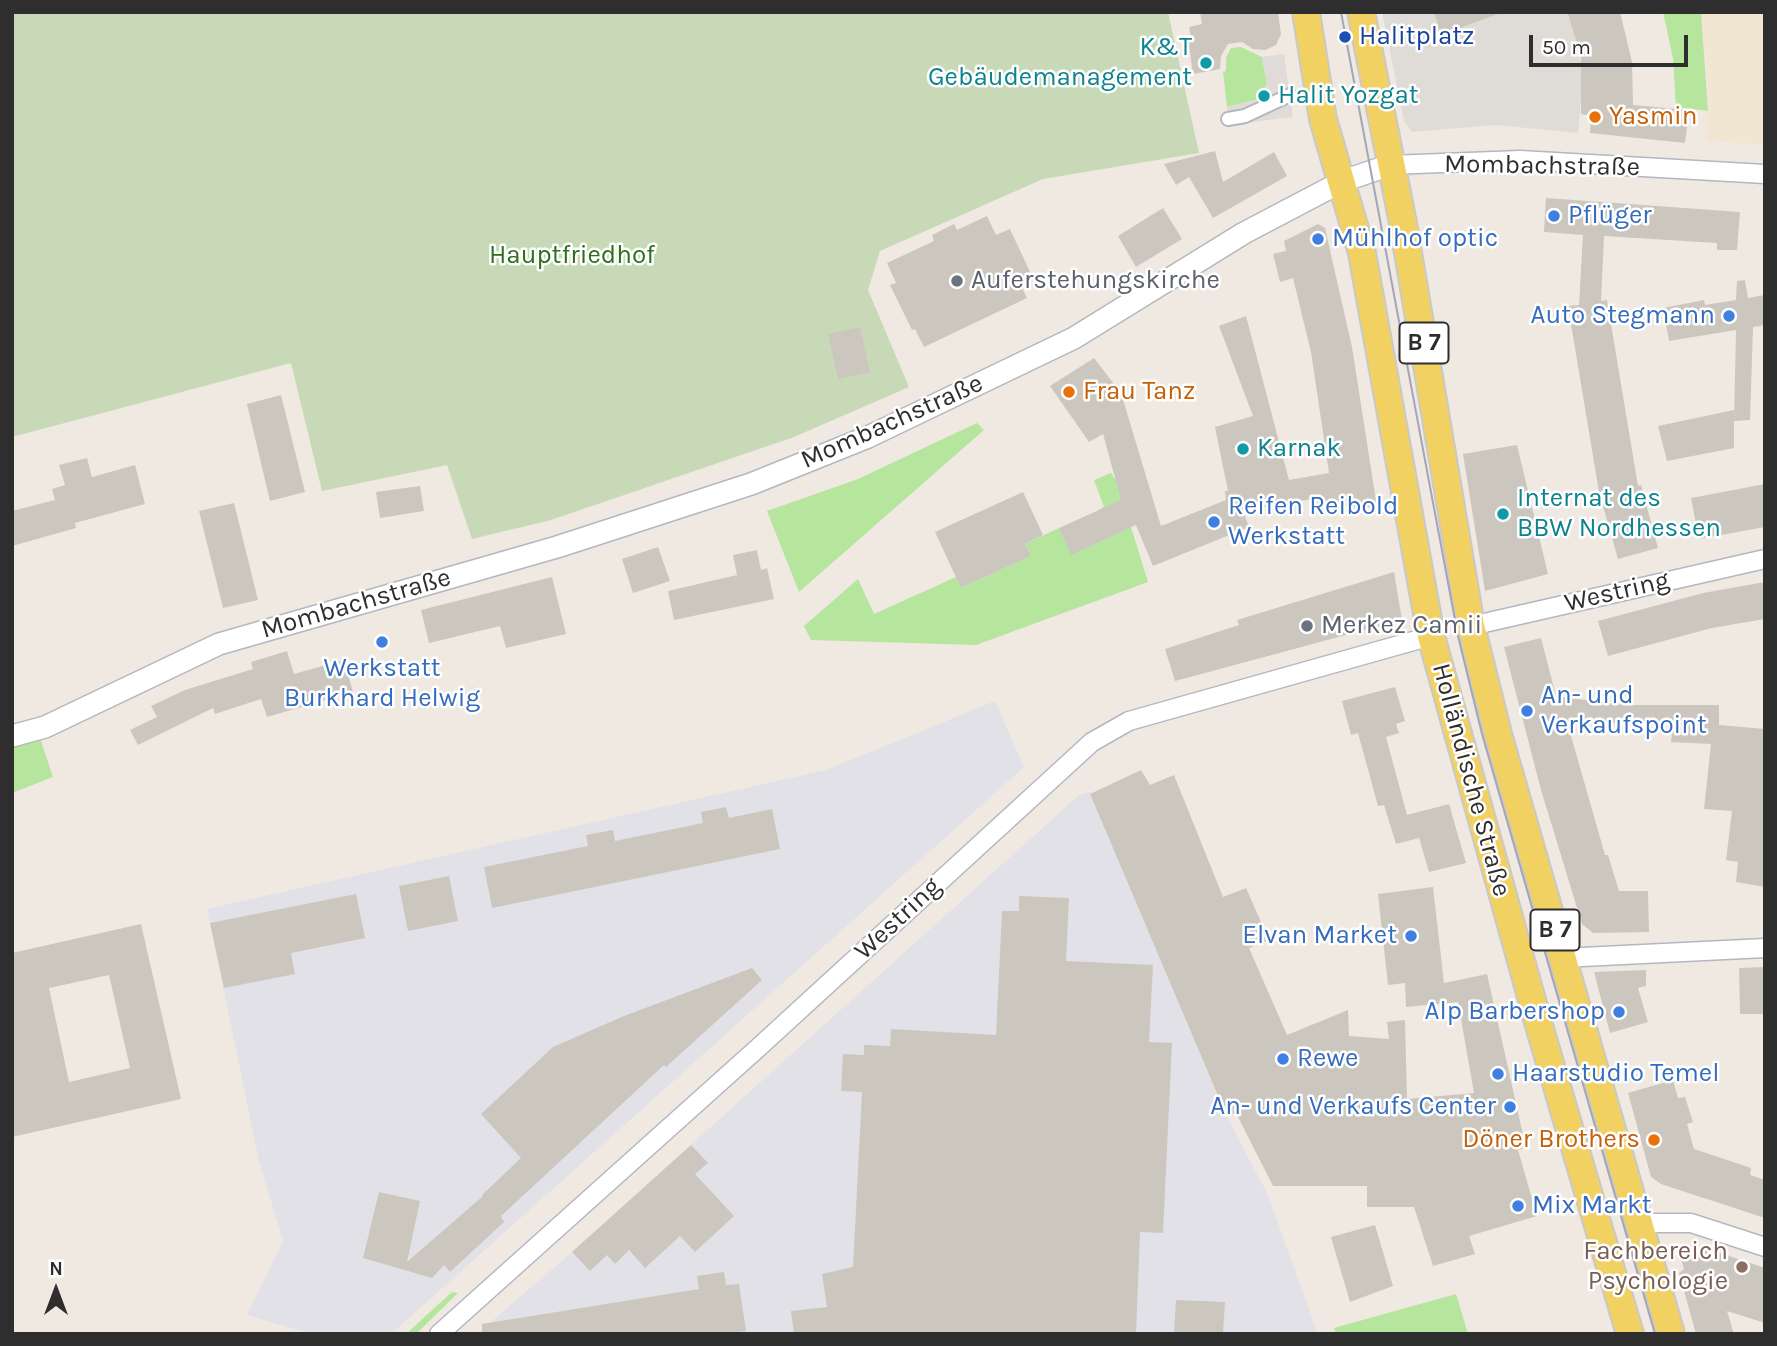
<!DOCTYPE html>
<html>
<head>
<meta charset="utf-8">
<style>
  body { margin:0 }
  #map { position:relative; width:1777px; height:1346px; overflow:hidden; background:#efe9e1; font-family:Karla,sans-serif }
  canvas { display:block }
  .frame { position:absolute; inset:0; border:14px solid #2e2e2e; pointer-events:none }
  .north { position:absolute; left:21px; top:1255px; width:70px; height:70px; -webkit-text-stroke:5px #fff; paint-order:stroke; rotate:0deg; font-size:19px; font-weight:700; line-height:28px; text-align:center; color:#2e2e2e }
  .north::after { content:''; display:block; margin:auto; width:24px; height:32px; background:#2e2e2e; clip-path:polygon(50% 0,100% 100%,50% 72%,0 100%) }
  .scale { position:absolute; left:1529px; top:35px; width:159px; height:32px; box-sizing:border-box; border:4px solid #2e2e2e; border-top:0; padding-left:9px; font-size:21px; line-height:24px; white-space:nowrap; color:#2e2e2e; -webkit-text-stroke:5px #fff; paint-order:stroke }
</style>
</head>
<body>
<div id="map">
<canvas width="1777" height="1346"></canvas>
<div class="frame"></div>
<div class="north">N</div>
<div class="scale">50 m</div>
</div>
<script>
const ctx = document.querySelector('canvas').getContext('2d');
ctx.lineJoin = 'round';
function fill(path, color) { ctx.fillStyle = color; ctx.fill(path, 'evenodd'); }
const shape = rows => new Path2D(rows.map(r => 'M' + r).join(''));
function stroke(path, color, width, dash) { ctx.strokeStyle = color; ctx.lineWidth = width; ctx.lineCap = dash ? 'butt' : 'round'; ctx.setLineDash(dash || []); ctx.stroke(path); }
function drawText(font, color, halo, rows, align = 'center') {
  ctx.font = font + ' Karla,sans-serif'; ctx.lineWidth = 5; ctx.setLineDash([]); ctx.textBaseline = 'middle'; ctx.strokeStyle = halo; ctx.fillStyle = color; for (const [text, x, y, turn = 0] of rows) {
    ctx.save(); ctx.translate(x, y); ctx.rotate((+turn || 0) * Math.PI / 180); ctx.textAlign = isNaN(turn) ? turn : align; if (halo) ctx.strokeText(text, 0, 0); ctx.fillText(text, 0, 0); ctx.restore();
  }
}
fill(shape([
  [995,701,1024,767,391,1334,311,1334,247,1315,283,1241,259,1161,207,909,826,770],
  [1089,792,1227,1117,1267,1193,1318,1334,477,1334,572,1252,1079,795]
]), '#e3e1e8');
fill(shape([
  [1701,12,1765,12,1765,144,1707,141,1708,83]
]), '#f0e6d1');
fill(shape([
  [1663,12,1701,12,1708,111,1676,107,1673,58],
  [1241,47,1262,57,1267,84,1259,99,1227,107,1223,72,1226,71,1226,58,1231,48],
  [977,423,984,430,799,592,767,511,858,479],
  [1111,473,1117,482,1148,582,976,645,811,640,804,626,858,579,874,614,956,577,961,588,985,577,1031,556,1025,544,1059,528,1072,554,1110,537,1098,510,1104,507,1094,480],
  [39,735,53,777,12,793,12,742],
  [452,1292,458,1293,416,1334,406,1334],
  [1456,1294,1468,1334,1336,1334,1334,1328]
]), '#b6e59e');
fill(shape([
  [12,12,1168,12,1199,153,1043,179,880,251,868,290,909,387,794,437,551,520,472,539,447,465,322,491,291,363,12,437]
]), '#c8d9b8');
fill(shape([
  [1382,12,1434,12,1442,35,1502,12,1566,12,1577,38,1583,77,1578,133,1496,125,1412,132,1404,121],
  [1284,54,1293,117,1228,125,1227,107,1259,99,1267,84,1262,57]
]), '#dfdcd8');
fill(shape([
  [1200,12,1278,12,1281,34,1276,45,1265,50,1253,49,1242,42,1228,44,1221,56,1220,69,1193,74,1188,38,1191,37,1189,27,1202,24],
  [1434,12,1498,12,1498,14,1441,35],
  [1567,12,1620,12,1632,62,1633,105,1689,110,1685,143,1590,133,1591,116,1581,114,1581,55],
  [1215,151,1223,182,1274,152,1287,176,1213,218,1189,177,1176,185,1164,164],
  [1546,198,1740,212,1737,250,1717,250,1717,243,1604,236,1601,301,1607,300,1638,486,1641,485,1658,548,1618,559,1599,492,1568,306,1579,305,1583,235,1544,232],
  [1163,208,1182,239,1136,267,1118,236],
  [987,216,996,235,1010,229,1031,274,1018,280,1027,298,924,347,915,329,912,330,890,285,896,283,887,263,934,241,932,235,954,224,957,230],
  [1318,224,1325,228,1352,347,1377,507,1318,507,1317,498,1243,511,1249,527,1153,566,1136,525,1071,555,1059,528,1121,500,1103,434,1089,442,1050,386,1094,358,1121,393,1161,526,1226,500,1225,491,1228,491,1215,427,1253,416,1219,326,1246,316,1289,480,1329,473,1311,352,1293,278,1280,282,1273,254,1286,251,1284,241],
  [1745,280,1748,298,1765,295,1765,325,1753,327,1750,420,1734,421,1736,330,1669,341,1663,308,1704,300,1705,305,1736,300,1737,281],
  [860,327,870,372,838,379,828,334],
  [281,395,305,492,270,501,247,404],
  [1734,410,1734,448,1667,461,1658,426],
  [1517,445,1548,574,1485,591,1463,454],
  [87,458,92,477,135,465,145,504,75,523,76,528,12,546,12,511,55,500,52,489,65,485,59,465],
  [1765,484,1765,527,1699,539,1691,498],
  [420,486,424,511,380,518,376,492],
  [1023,492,1043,535,1025,544,1031,556,961,588,935,532],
  [234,503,258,600,223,608,199,511],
  [658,547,670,581,633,593,622,559],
  [757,550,761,570,767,568,774,599,674,620,668,591,737,575,733,555],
  [1394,572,1402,620,1175,681,1165,649,1239,625,1237,620],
  [552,577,566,634,506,648,500,626,429,643,421,610],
  [1765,582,1765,619,1712,628,1608,656,1598,621,1703,593],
  [1541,638,1556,696,1623,705,1719,705,1719,725,1765,729,1765,887,1736,882,1738,862,1726,860,1732,811,1704,809,1711,744,1671,742,1673,724,1567,722,1605,855,1608,855,1619,891,1648,891,1649,932,1593,933,1582,924,1541,790,1504,647],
  [287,651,294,674,344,660,353,692,267,717,261,699,215,714,213,708,138,745,130,730,157,717,151,706,185,690,253,669,251,662],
  [1395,687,1405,721,1396,724,1399,733,1386,737,1407,815,1449,804,1466,863,1429,872,1419,838,1396,844,1384,805,1378,806,1358,733,1351,735,1342,701],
  [1141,770,1150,785,1174,775,1223,897,1246,888,1269,940,1249,948,1287,1035,1348,1010,1349,1036,1389,1039,1387,1022,1405,1020,1407,1099,1474,1093,1458,1002,1406,1007,1405,983,1388,985,1378,894,1433,887,1444,983,1487,974,1526,1148,1518,1150,1537,1216,1469,1236,1475,1254,1433,1266,1414,1207,1367,1207,1367,1186,1273,1186,1236,1113,1227,1117,1090,794],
  [726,807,729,818,772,809,780,849,492,908,484,867,588,846,586,835,613,830,615,841,703,823,701,812],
  [449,876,458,921,408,931,399,886],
  [356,894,365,938,291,953,295,974,224,988,210,923],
  [1019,896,1069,898,1066,961,1153,965,1149,1042,1172,1043,1163,1233,1140,1232,1136,1334,794,1334,791,1311,827,1307,822,1274,853,1267,862,1092,841,1091,843,1054,864,1055,864,1045,890,1046,891,1029,996,1035,1002,911,1019,911],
  [141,924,181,1099,12,1137,12,953],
  [109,975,130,1068,69,1082,49,988],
  [1765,967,1765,1014,1740,1014,1739,968],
  [752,968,762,980,666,1067,664,1065,501,1216,504,1222,450,1272,444,1265,432,1278,363,1258,379,1192,420,1201,407,1262,483,1196,482,1195,521,1158,481,1114,553,1047,624,1016],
  [1646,970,1646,986,1638,988,1648,1022,1610,1033,1594,972],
  [1673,1080,1678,1098,1685,1097,1693,1122,1687,1124,1694,1149,1751,1168,1750,1175,1765,1180,1765,1218,1661,1184,1651,1177,1628,1093],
  [691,1145,708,1163,695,1174,734,1216,695,1252,680,1236,645,1268,629,1250,615,1264,607,1255,590,1271,572,1252],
  [1375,1225,1393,1286,1350,1302,1331,1237],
  [1705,1248,1765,1268,1765,1323,1727,1311,1734,1334,1696,1334,1679,1273,1684,1269,1681,1259,1699,1253],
  [724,1272,726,1285,739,1284,746,1331,717,1334,482,1334,482,1324,699,1289,697,1276],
  [1176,1300,1225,1302,1223,1334,1174,1334]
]), '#cbc7bf');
const pedestrian = shape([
  [1228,119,1245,116,1290,95]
]);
const minor = shape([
  [1390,165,1520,160,1765,174],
  [1471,626,1765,559],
  [1562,958,1765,948],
  [1638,1223,1691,1223,1765,1247],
  [439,1334,759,1047,1092,742,1129,721,1431,636]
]);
const tertiary = shape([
  [12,736,45,727,219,644,557,547,751,484,868,437,1074,338,1244,233,1343,181,1390,165]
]);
const primary = shape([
  [1306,12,1323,119,1362,253,1431,636,1540,1029,1630,1334],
  [1361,12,1403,223,1471,626,1498,734,1671,1334]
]);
stroke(pedestrian, '#b4b7c1', 16);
stroke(minor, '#b4b7c1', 21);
stroke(tertiary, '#b4b7c1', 24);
stroke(primary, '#c9c9c9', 30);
stroke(pedestrian, '#fff', 12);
stroke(minor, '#fff', 18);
stroke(tertiary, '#fff', 21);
stroke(primary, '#f2d163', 26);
stroke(shape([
  [1341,12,1458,636,1482,734,1655,1334]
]), '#a3a6b8', 2);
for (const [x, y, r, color] of [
  [1345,37,7,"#1a4fb4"],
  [1206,63,7,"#0f9aa8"],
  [1264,96,7,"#0f9aa8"],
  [1595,117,7,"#e8710a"],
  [1554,216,7,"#3f7fe0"],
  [1318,239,7,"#3f7fe0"],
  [957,281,7,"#6b7280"],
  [1729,316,7,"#3f7fe0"],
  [1069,392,7,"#e8710a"],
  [1243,449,7,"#0f9aa8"],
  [1503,514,7,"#0f9aa8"],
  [1214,522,7,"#3f7fe0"],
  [1307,626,7,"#6b7280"],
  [382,642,7,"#3f7fe0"],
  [1527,711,7,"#3f7fe0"],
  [1411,936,7,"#3f7fe0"],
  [1619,1012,7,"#3f7fe0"],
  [1283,1059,7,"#3f7fe0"],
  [1498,1074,7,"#3f7fe0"],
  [1510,1107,7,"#3f7fe0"],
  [1654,1140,7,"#e8710a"],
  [1518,1206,7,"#3f7fe0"],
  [1742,1267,7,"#8d6e63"]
]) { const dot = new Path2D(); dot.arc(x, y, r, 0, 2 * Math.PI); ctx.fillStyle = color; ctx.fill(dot); stroke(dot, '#fff', 2.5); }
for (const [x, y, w] of [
  [1424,343,49],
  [1555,930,49]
]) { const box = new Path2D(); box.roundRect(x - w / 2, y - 20.5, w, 41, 5); ctx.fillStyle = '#fff'; ctx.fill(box); stroke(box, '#2e2e2e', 2); }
drawText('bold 24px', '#2e2e2e', null, [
  ["B 7",1424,343],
  ["B 7",1555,930]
]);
drawText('26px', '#164399', '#fff', [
  ["Halitplatz",1359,37]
], 'left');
drawText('26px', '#0d838f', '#fff', [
  ["K&T",1192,48,"right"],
  ["Gebäudemanagement",1192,78,"right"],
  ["Halit Yozgat",1278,96],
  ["Karnak",1257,449],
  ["Internat des",1517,499],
  ["BBW Nordhessen",1517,529]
], 'left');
drawText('26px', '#c56008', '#fff', [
  ["Yasmin",1609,117],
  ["Frau Tanz",1083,392],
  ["Döner Brothers",1640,1140,"right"]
], 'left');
drawText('26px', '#2e2e2e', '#fff', [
  ["Mombachstraße",1542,166,1],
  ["Mombachstraße",892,422,-24],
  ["Westring",1617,592,-13],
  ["Mombachstraße",356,604,-16],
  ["Holländische Straße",1471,780,75],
  ["Westring",898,919,-43]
]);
drawText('26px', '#366cbe', '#fff', [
  ["Pflüger",1568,216],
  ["Mühlhof optic",1332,239],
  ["Auto Stegmann",1715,316,"right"],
  ["Reifen Reibold",1228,507],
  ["Werkstatt",1228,537],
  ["Werkstatt",382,669,"center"],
  ["Burkhard Helwig",382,699,"center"],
  ["An- und",1541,696],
  ["Verkaufspoint",1541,726],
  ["Elvan Market",1397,936,"right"],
  ["Alp Barbershop",1605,1012,"right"],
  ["Rewe",1297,1059],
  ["Haarstudio Temel",1512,1074],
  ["An- und Verkaufs Center",1496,1107,"right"],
  ["Mix Markt",1532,1206]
], 'left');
drawText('26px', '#2c6e1b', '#fff', [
  ["Hauptfriedhof",572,256]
]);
drawText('26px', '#5b616d', '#fff', [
  ["Auferstehungskirche",971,281],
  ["Merkez Camii",1321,626]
], 'left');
drawText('26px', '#785e54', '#fff', [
  ["Fachbereich",1728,1252],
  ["Psychologie",1728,1282]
], 'right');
</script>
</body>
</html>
